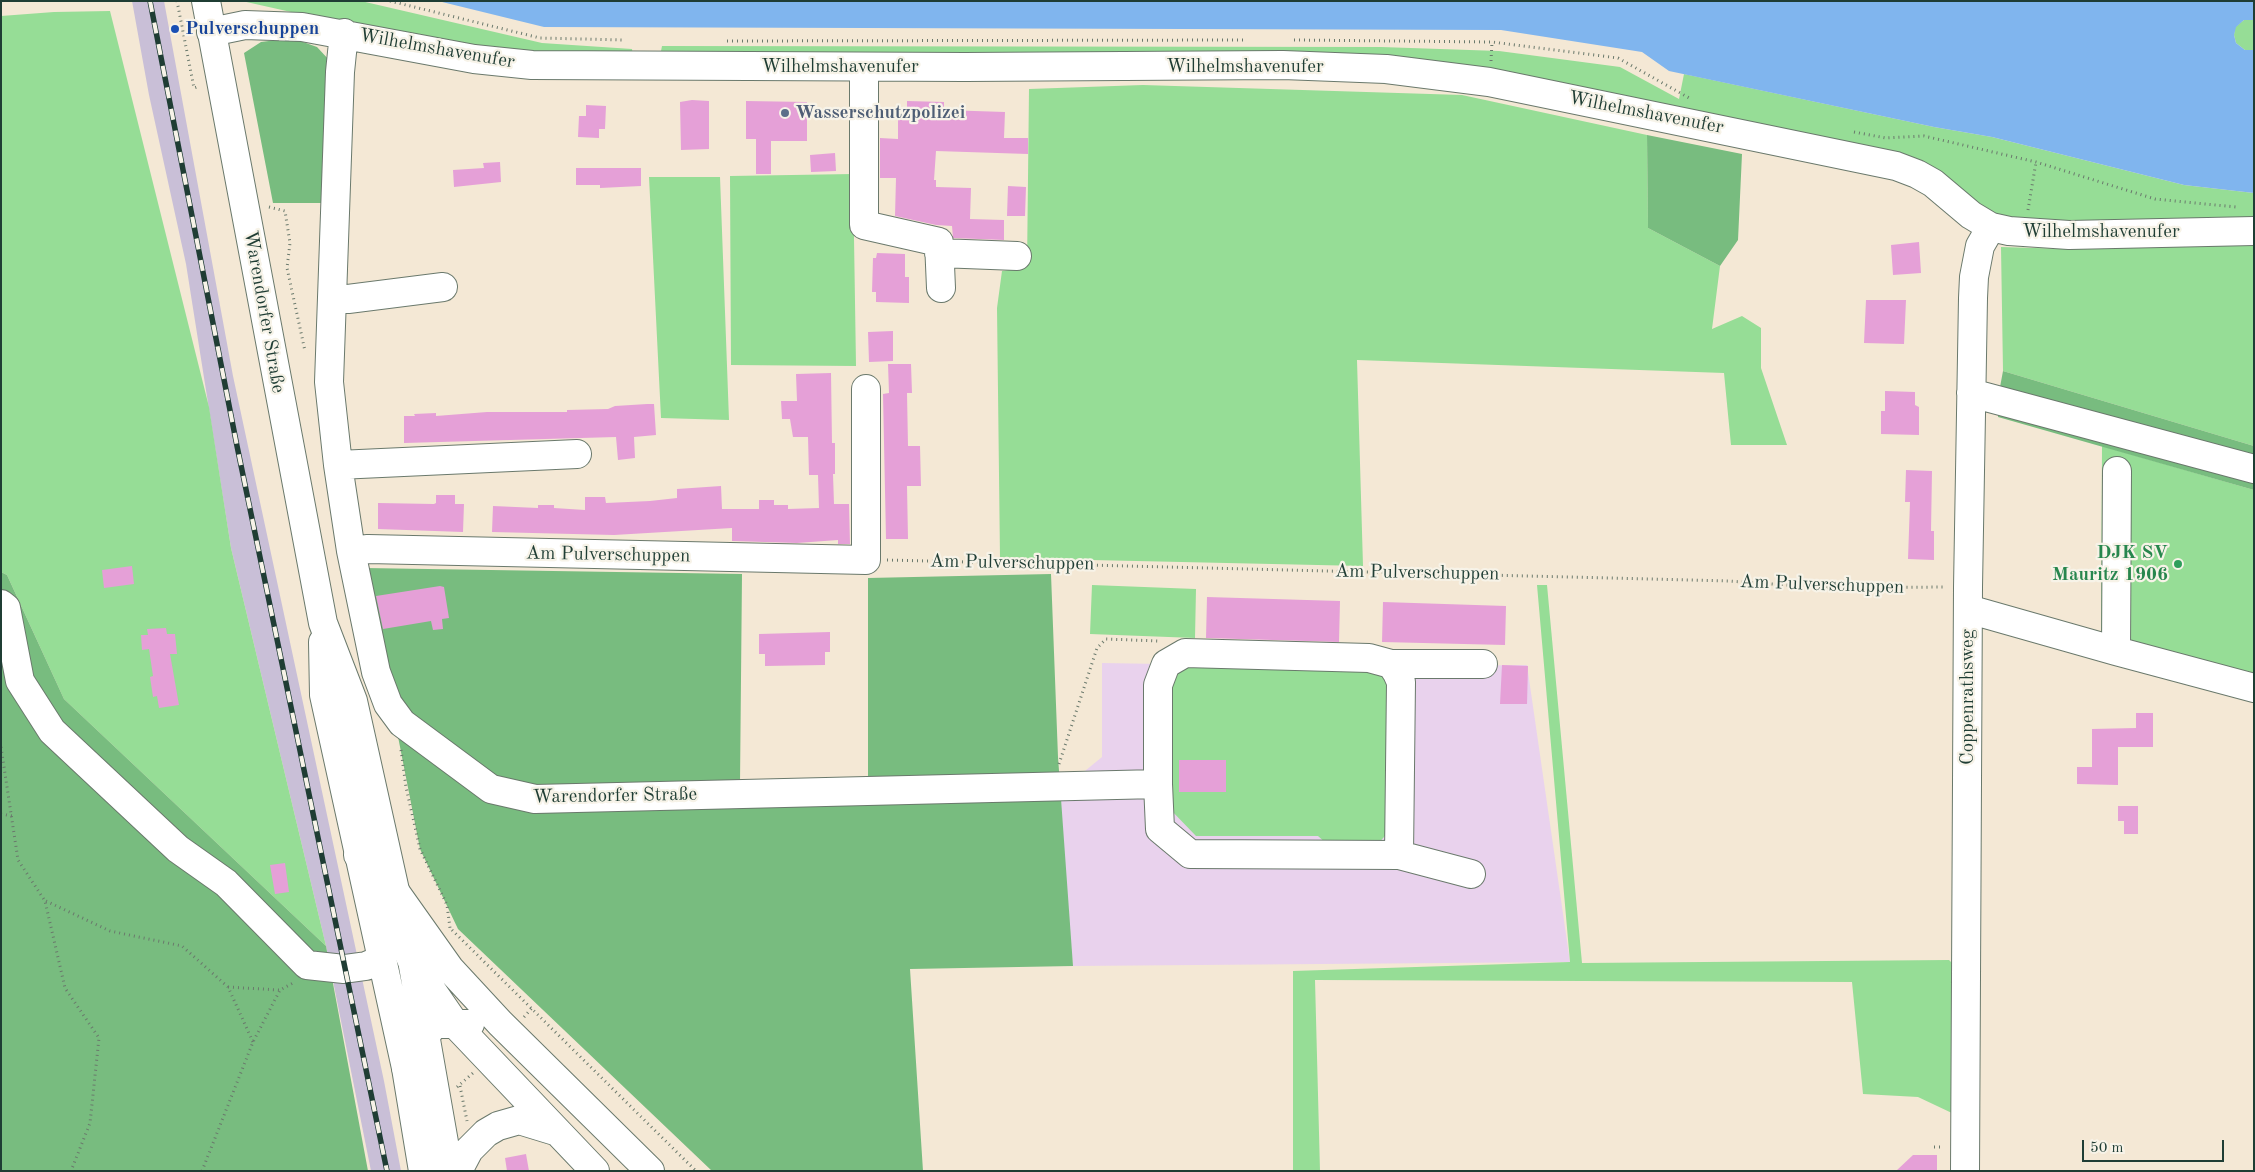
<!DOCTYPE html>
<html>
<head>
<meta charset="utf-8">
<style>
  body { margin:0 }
  #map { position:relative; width:2255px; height:1172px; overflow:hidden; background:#f4e8d5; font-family:"Old Standard TT",serif }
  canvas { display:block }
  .frame { position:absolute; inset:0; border:2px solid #1f3d34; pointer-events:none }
  .scale { position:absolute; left:2082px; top:1140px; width:142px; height:22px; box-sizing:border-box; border:2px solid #1f3d34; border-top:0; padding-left:6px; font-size:15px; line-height:18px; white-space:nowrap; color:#1f3d34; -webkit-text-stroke:4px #f7f3e8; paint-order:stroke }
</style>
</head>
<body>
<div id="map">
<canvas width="2255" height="1172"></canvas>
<div class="frame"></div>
<div class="scale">50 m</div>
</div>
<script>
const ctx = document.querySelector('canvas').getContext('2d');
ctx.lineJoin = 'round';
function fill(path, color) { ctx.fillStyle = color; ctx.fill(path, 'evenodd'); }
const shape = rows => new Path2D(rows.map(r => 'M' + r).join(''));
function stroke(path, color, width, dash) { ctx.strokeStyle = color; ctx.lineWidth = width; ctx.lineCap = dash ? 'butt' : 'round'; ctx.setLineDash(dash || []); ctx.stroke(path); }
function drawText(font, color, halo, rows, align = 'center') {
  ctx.font = font + ' "Old Standard TT",serif'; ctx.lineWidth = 4.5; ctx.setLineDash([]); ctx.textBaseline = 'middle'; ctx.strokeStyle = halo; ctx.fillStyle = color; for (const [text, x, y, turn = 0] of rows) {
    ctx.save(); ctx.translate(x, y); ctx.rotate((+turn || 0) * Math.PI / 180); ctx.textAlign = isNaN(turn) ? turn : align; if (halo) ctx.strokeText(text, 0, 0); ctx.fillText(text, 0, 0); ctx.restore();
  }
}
fill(shape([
  [1102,663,1339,667,1527,665,1570,962,1073,966,1059,812,1058,775,1080,775,1102,757]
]), '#e9d2ed');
fill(shape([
  [132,1,164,1,233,376,384,1081,401,1171,371,1171,326,946,231,548,186,264,149,95]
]), '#c9bfd7');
fill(shape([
  [242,1,361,1,542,43,632,49,633,56,532,60,349,25],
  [110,11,209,407,231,548,326,946,64,699,7,575,1,572,1,16,54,12],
  [2244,20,2254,20,2254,50,2245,50,2236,43,2234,35,2235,27],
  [662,46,1381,47,1499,51,1620,67,1679,99,1684,74,1934,127,1992,137,2184,185,2254,193,2254,446,2003,371,2001,247,2068,249,2073,226,1995,218,1960,192,1495,74,660,56],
  [1143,85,1462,95,1647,135,1648,228,1720,266,1712,329,1742,316,1761,328,1761,368,1787,445,1731,445,1724,373,1357,360,1363,566,1000,558,997,308,1002,271,1027,267,1029,89],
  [853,174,856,366,731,365,730,176],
  [649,177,720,177,729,420,661,418],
  [2102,446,2254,490,2254,678,2101,638],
  [1092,585,1196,589,1195,638,1090,634],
  [1537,585,1547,585,1582,963,1949,960,1957,968,1954,1114,1918,1097,1863,1094,1852,982,1315,980,1320,1171,1293,1171,1293,971,1570,962],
  [1191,664,1377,670,1392,686,1391,829,1377,845,1327,844,1318,836,1196,836,1169,808,1170,679]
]), '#96dd96');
fill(shape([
  [292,38,317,47,330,61,329,203,273,203,244,53,261,42],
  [1647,135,1742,154,1738,240,1720,266,1648,228],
  [2003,371,2254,446,2254,490,1998,417,1998,398],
  [365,568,742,574,740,783,868,780,868,578,1051,574,1058,757,1073,966,910,969,923,1171,712,1171,458,929,420,849],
  [1,572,7,575,64,699,326,946,368,1171,1,1171]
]), '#78bc7f');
fill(shape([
  [438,1,2254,1,2254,20,2244,20,2236,27,2234,35,2236,43,2245,50,2254,50,2254,193,2184,185,1992,137,1934,127,1669,71,1642,52,1501,30,544,27]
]), '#80b5ee');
fill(shape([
  [692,100,709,101,709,149,681,150,680,102],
  [746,101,807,102,807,141,771,141,771,174,756,174,756,139,746,139],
  [907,101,944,102,944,110,1005,112,1004,138,1028,138,1028,154,936,151,934,180,936,180,936,187,971,188,970,219,1004,220,1004,240,953,238,952,226,936,225,895,216,896,178,880,178,880,138,898,139,898,110,907,110],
  [586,105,606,106,605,129,599,129,599,138,578,137,579,116,586,116],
  [835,153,836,171,811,172,810,155],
  [500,162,501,182,454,187,453,170,484,168,483,163],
  [576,168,641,168,641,186,600,188,600,185,576,185],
  [1008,186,1026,187,1025,216,1007,216],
  [1919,242,1921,273,1893,275,1891,245],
  [877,253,905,254,905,277,909,277,909,303,876,302,876,292,872,292,873,258,876,258],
  [1866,300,1906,300,1904,344,1864,343],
  [893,331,893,361,869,362,868,332],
  [888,364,911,364,912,393,907,393,908,446,920,446,921,486,907,486,908,539,886,539,883,394,889,393],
  [831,373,832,443,835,443,835,474,833,474,834,504,849,504,850,544,838,544,838,540,797,543,732,541,732,528,614,535,492,532,493,506,538,508,538,505,554,505,554,508,585,510,585,497,605,497,606,503,650,501,677,498,677,489,721,486,722,509,759,509,759,500,774,500,774,505,788,505,788,509,819,508,818,475,809,475,808,437,793,437,790,419,782,419,781,401,797,401,796,374],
  [1885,391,1915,392,1915,405,1919,407,1919,435,1881,434,1881,411,1885,411],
  [647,404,654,404,656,435,634,437,635,458,618,460,616,437,404,443,404,416,415,416,414,414,436,413,436,416,487,412,567,412,567,410,608,409,615,406],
  [1906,470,1932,471,1931,531,1934,531,1934,560,1908,559,1910,502,1905,502],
  [436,495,455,495,455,504,464,504,463,532,378,529,378,503,434,504,436,503],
  [132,566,134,584,104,588,102,570],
  [440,586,444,587,449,618,442,619,443,629,433,630,431,621,383,629,376,596],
  [1207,597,1340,601,1339,642,1206,638],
  [1383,602,1506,606,1505,645,1382,642],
  [166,628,167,634,175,634,177,654,170,654,179,705,159,708,157,696,153,697,150,677,153,676,149,649,142,650,141,635,148,635,147,629],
  [830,632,830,652,825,652,825,665,765,666,765,654,759,654,759,634],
  [1502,665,1528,666,1527,704,1500,704],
  [2136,713,2153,713,2153,747,2118,747,2118,785,2077,784,2077,767,2092,767,2092,729,2136,728],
  [1179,760,1226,760,1226,792,1179,792],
  [2118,806,2138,806,2138,834,2124,834,2124,821,2118,821],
  [285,863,289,892,275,894,270,865],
  [526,1154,529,1171,507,1171,505,1158],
  [1913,1155,1937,1155,1937,1171,1896,1171]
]), '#e5a0d7');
const minor = shape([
  [211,32,245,25,302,27,474,59,532,65,965,67,1283,65,1386,69,1489,82,1896,166,1917,174,1933,183,1971,215,1991,227,2009,231,2069,235,2254,231],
  [344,33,340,72,329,382,338,465,351,551,376,672,388,704,402,723,491,789,535,799,1158,784,1160,829,1190,854,1399,855,1401,682,1397,673,1391,664,1369,658,1185,653,1166,664,1158,685,1158,784],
  [864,67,864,225,939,242,941,288],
  [939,253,1017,256],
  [333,298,348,299,443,287],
  [1971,393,2254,469],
  [338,465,577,454],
  [351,551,368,549,866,560,866,389],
  [1,604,6,608,20,681,52,731,178,849,226,883,307,965,344,969,366,966,380,960],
  [1968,609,2116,651,2254,688],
  [2116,651,2117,471],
  [1391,664,1483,664],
  [1399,855,1471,874],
  [1965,1171,1968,587,1973,298,1974,277,1980,246,1991,227]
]);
const major = shape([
  [206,1,323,623,353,701,400,913],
  [323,642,324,695,406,1068,423,1171],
  [412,960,449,1171]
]);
const highway = shape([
  [358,855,367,867,413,963,455,1024,595,1171],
  [394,890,450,969,500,1023,650,1171],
  [406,1068,411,1052,435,1024,470,1024],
  [458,1171,469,1150,486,1133,498,1126,519,1120,555,1131]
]);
stroke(minor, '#6a796c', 30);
stroke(major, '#6a796c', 30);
stroke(highway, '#6a796c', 30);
stroke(shape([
  [177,1,194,88,200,86],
  [390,1,540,38,623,40],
  [1294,40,1492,42,1618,58,1691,99],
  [727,41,1245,40],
  [1491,61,1492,42],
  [1854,132,1886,138,1924,136,2036,162,2155,199,2236,207],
  [269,207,285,211,290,243,287,268,305,351],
  [2028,210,2036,162],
  [887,560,1728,581,1833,588,1945,587],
  [1,747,18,860,45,901,65,988,99,1038,90,1123,71,1171],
  [401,750,406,787,420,849,447,905,450,928],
  [1059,764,1097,648,1106,639,1158,641],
  [1,814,12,816],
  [46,901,110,931,182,946,228,987,253,1042],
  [452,930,696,1171],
  [228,987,279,990],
  [524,1017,532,1008],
  [460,1086,467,1121],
  [457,1087,473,1073],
  [1934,1147,1942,1147],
  [202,1171,253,1042,280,990,293,983]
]), '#6a796c', 3, [1, 4]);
stroke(minor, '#fff', 28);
stroke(major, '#fff', 28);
stroke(highway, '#fff', 28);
const rail = shape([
  [150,1,237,446,387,1171]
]);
stroke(rail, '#1f3d34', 5.5);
stroke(rail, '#f7f3e8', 4, [11]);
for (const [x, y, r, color] of [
  [175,29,5,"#1a4fb4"],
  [785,113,5,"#5c6f8a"],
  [2178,564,5,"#2e9e5b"]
]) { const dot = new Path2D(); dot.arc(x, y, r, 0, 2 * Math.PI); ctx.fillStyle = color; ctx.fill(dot); stroke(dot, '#f7f3e8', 2); }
drawText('bold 19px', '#164399', '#f7f3e8', [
  ["Pulverschuppen",185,29]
], 'left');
drawText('19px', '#1f3d34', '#f7f3e8', [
  ["Wilhelmshavenufer",437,49,10],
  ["Wilhelmshavenufer",840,67],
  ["Wilhelmshavenufer",1245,67],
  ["Wilhelmshavenufer",1646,113,11],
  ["Wilhelmshavenufer",2101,232],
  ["Warendorfer Straße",264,312,80],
  ["Am Pulverschuppen",608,555,1],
  ["Am Pulverschuppen",1012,563,1],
  ["Am Pulverschuppen",1417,573,1],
  ["Am Pulverschuppen",1822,585,2],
  ["Coppenrathsweg",1968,697,-90],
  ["Warendorfer Straße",615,796,-1]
]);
drawText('bold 19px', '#4e5e75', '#f7f3e8', [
  ["Wasserschutzpolizei",795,113]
], 'left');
drawText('bold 19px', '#27864d', '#f7f3e8', [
  ["DJK SV",2168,553],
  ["Mauritz 1906",2168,575]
], 'right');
</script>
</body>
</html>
